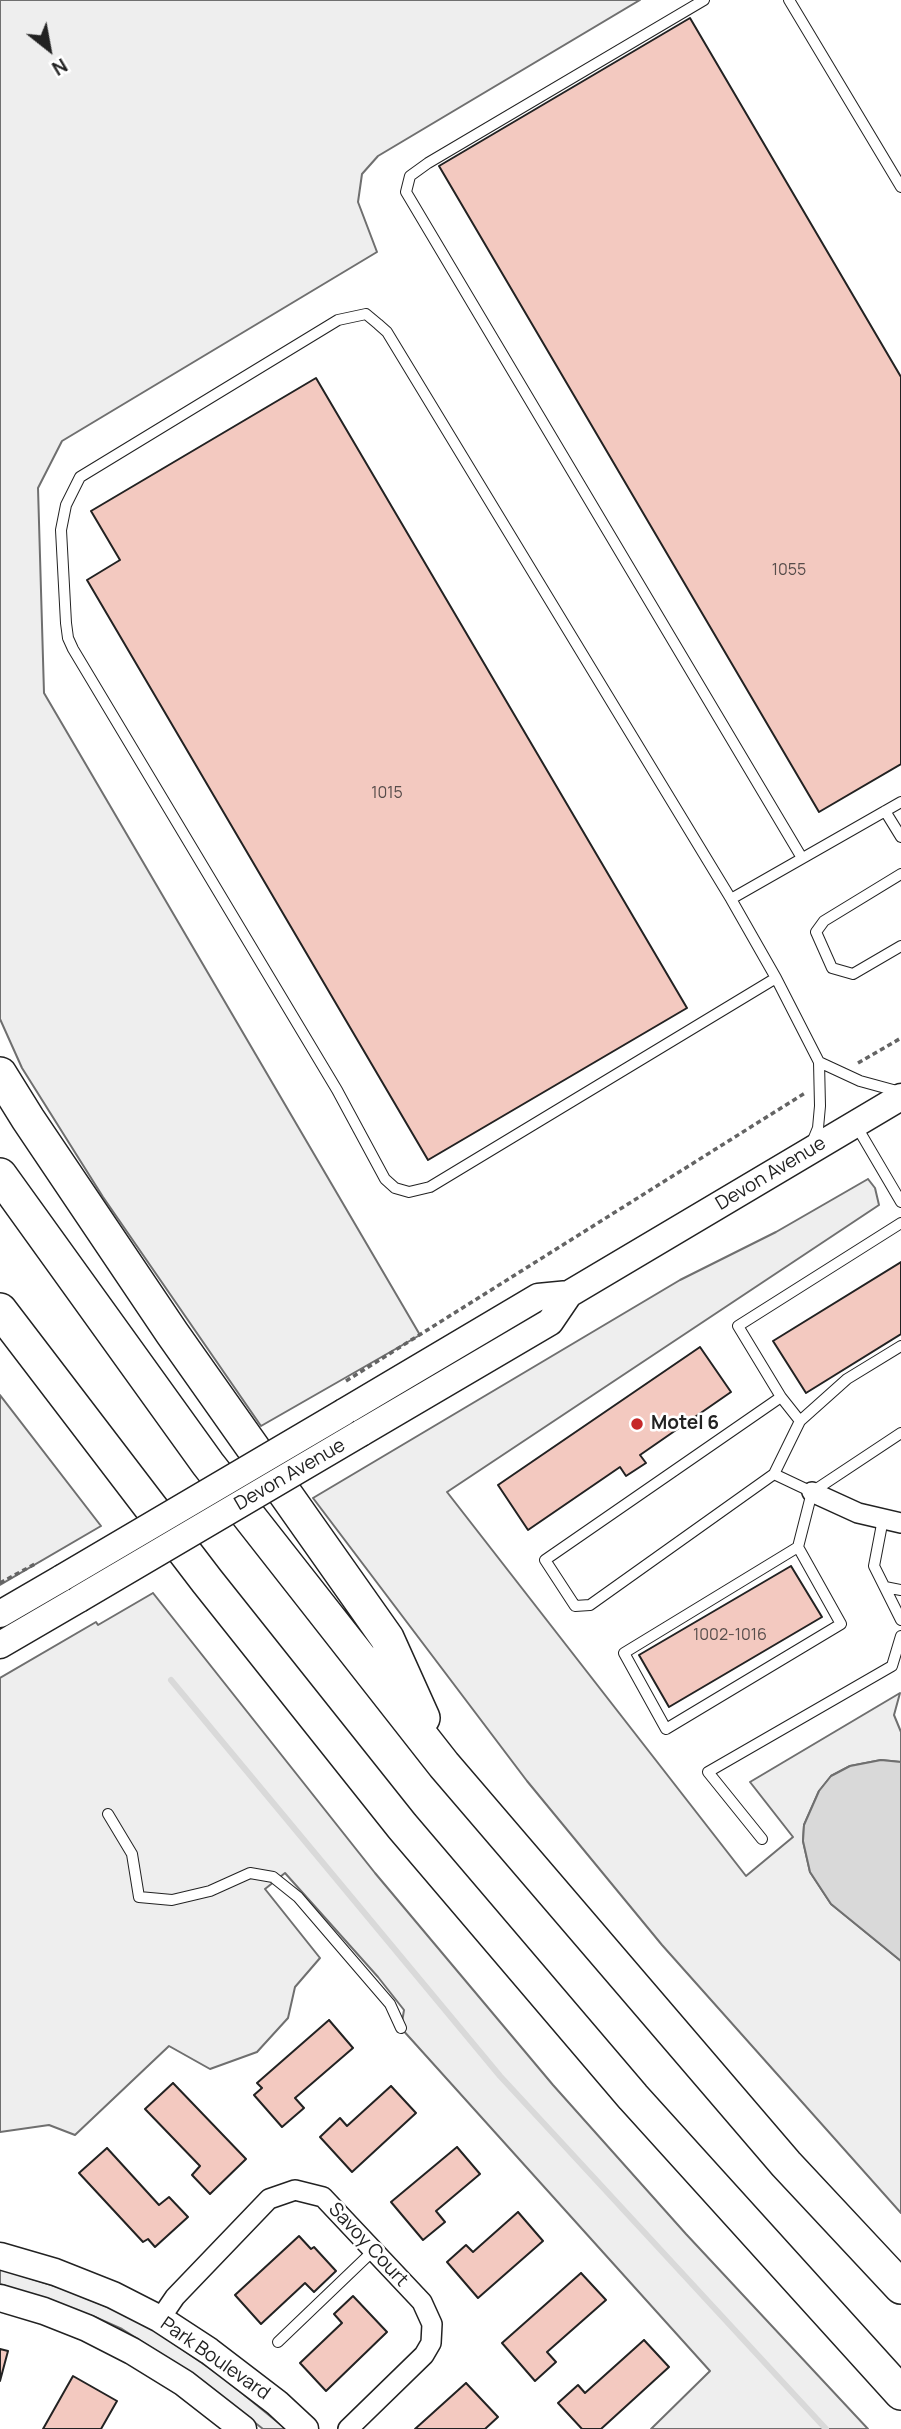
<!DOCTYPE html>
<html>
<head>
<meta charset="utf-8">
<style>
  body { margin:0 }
  #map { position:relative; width:901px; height:2429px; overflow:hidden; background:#fff; font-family:Manrope,sans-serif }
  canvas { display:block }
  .north { position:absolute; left:14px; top:14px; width:70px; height:70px; -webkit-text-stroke:5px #fff; paint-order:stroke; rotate:149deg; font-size:19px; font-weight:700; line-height:28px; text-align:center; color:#222 }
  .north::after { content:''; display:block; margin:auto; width:24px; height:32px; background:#222; clip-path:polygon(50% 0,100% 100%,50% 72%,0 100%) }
</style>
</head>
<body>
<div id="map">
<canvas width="901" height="2429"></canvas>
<div class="north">N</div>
</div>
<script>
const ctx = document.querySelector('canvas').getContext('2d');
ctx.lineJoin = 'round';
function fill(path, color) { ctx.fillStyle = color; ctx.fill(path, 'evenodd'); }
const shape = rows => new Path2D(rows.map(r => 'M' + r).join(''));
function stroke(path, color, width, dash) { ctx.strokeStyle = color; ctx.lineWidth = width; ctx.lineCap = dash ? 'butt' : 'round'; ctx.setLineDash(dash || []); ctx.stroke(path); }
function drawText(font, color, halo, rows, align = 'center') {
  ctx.font = font + ' Manrope,sans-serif'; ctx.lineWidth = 5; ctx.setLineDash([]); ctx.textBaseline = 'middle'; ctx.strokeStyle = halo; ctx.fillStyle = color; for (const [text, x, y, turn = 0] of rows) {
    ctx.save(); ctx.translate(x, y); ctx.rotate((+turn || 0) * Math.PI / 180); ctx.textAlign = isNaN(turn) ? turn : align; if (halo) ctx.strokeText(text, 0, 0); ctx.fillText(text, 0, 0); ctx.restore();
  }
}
const green = shape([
  [0,0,640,0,378,156,362,174,358,202,377,252,62,441,38,488,44,693,420,1335,261,1426,103,1197,22,1068,0,1019,0,0],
  [868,1179,875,1188,879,1205,447,1492,746,1876,793,1837,750,1782,900,1693,894,1715,901,1732,901,1762,881,1760,850,1766,831,1776,819,1791,804,1825,803,1841,810,1872,831,1904,901,1961,901,2213,662,1945,527,1781,313,1498,680,1280,776,1232,868,1179],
  [0,1395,101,1526,0,1585,0,1395],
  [153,1593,375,1873,553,2085,686,2234,868,2429,651,2429,710,2371,401,2028,404,2010,378,1977,285,1873,265,1889,320,1958,295,1987,288,2018,257,2052,210,2069,169,2046,75,2135,49,2125,0,2132,0,1678,96,1622,98,1625,153,1593],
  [0,2269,64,2289,139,2320,221,2376,286,2429,263,2429,193,2374,122,2329,95,2317,0,2284,0,2269]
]);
fill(green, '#eee');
stroke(green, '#6f6f6f', 2);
const water = shape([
  [881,1760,901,1762,901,1961,831,1904,810,1872,803,1841,804,1825,819,1791,831,1776,850,1766,881,1760]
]);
fill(water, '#d9d9d9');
stroke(water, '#6f6f6f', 2);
stroke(shape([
  [171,1680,500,2076,826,2429]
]), '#d9d9d9', 6);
const building = shape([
  [690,18,901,377,901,764,819,812,439,166,690,18],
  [316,378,687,1008,428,1160,87,580,120,560,91,511,316,378],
  [901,1262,901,1334,806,1393,773,1341,901,1262],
  [700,1347,731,1392,640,1455,646,1463,626,1476,620,1467,528,1530,498,1485,700,1347],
  [791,1566,822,1617,669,1707,639,1655,791,1566],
  [329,2020,353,2048,295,2098,304,2108,282,2127,254,2095,262,2088,257,2083,329,2020],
  [173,2083,246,2159,210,2194,192,2175,200,2166,145,2109,173,2083],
  [391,2086,416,2113,352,2172,320,2137,340,2118,347,2126,391,2086],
  [457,2147,480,2174,436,2211,445,2222,423,2240,391,2202,457,2147],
  [107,2148,159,2205,169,2197,188,2217,155,2247,148,2239,143,2242,79,2173,107,2148],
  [518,2212,543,2241,478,2298,447,2262,466,2245,473,2252,518,2212],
  [299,2236,311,2249,314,2247,336,2271,314,2292,305,2283,261,2324,235,2295,299,2236],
  [581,2273,606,2300,547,2352,556,2362,535,2381,502,2343,581,2273],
  [353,2296,387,2332,326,2391,300,2363,342,2323,334,2314,353,2296],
  [644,2340,669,2367,601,2429,582,2429,558,2403,578,2385,585,2393,644,2340],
  [0,2349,8,2351,0,2381,0,2349],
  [73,2376,117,2401,101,2429,43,2429,73,2376],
  [466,2383,498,2417,485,2429,415,2429,466,2383]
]);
fill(building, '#f3c9c0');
stroke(building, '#222', 2);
const lane = shape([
  [704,0,428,163,410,176,406,192,802,858],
  [789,0,901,187],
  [885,811,901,837],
  [901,874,824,921,816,932,832,968,853,974,901,946],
  [731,899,901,802],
  [776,978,430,1187,409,1192,395,1188,385,1179,337,1090,73,649,68,638,66,623,61,530,66,505,80,477,338,320,366,314,378,324,387,332,731,899,776,978,819,1062,820,1106,818,1128,811,1145],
  [819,1062,860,1081,900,1092],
  [857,1127,901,1202],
  [781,1397,800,1421],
  [774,1474,590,1605,575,1606,545,1560,781,1397,738,1326,901,1223],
  [812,1492,774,1474,800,1421,847,1379,901,1346],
  [883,1519,874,1566,901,1620],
  [798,1547,624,1653,666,1729,841,1624,798,1547,812,1492,901,1433],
  [885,1587,901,1590],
  [108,1814,132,1854,139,1897,172,1900,210,1891,250,1873,273,1877,298,1897,390,2004,401,2028],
  [762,1839,708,1772,892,1666,901,1636],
  [278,2342,373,2251]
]);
const street = shape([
  [812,1492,858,1513,901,1523],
  [160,2319,175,2297,269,2199,295,2190,323,2197,422,2302,432,2324,431,2343,424,2355,348,2429]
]);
const secondary = shape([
  [344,1412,538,1297,569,1294,901,1097],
  [361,1433,550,1322,569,1294],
  [0,1614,62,1578],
  [0,1645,79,1599],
  [0,2256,55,2272,113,2295,160,2319,209,2351,277,2403,305,2429],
  [0,2298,44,2311,87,2328,132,2351,184,2383,243,2429]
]);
const highway = shape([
  [0,1074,28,1119,172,1333,387,1638,423,1718],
  [0,1175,208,1464,444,1765,786,2164,901,2287],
  [0,1310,207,1581,402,1826,633,2097,901,2393]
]);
stroke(lane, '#222', 12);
stroke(street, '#222', 22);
stroke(secondary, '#222', 29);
stroke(highway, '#222', 36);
stroke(shape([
  [858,1063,901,1038],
  [346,1381,805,1093],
  [0,1583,35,1564]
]), '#646464', 3.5, [5, 3.5]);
stroke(lane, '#fff', 10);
stroke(street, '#fff', 19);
stroke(secondary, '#fff', 26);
stroke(highway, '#fff', 33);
const secondaryBridge = shape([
  [62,1578,344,1412],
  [79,1599,361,1433]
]);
stroke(secondaryBridge, '#222', 29, []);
stroke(secondaryBridge, '#fff', 26);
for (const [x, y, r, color] of [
  [637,1424,7,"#c62828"]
]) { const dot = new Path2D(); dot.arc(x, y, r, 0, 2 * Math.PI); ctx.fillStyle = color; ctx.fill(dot); stroke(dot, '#fff', 2.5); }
drawText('16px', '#564c4a', null, [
  ["1055",789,571],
  ["1015",387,794],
  ["1002-1016",730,1636]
]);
drawText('19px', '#222', '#fff', [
  ["Devon Avenue",771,1174,-31],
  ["Devon Avenue",290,1475,-30],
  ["Savoy Court",368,2245,47],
  ["Park Boulevard",215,2359,35]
]);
drawText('bold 19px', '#222', '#fff', [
  ["Motel 6",651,1424]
], 'left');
</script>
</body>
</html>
